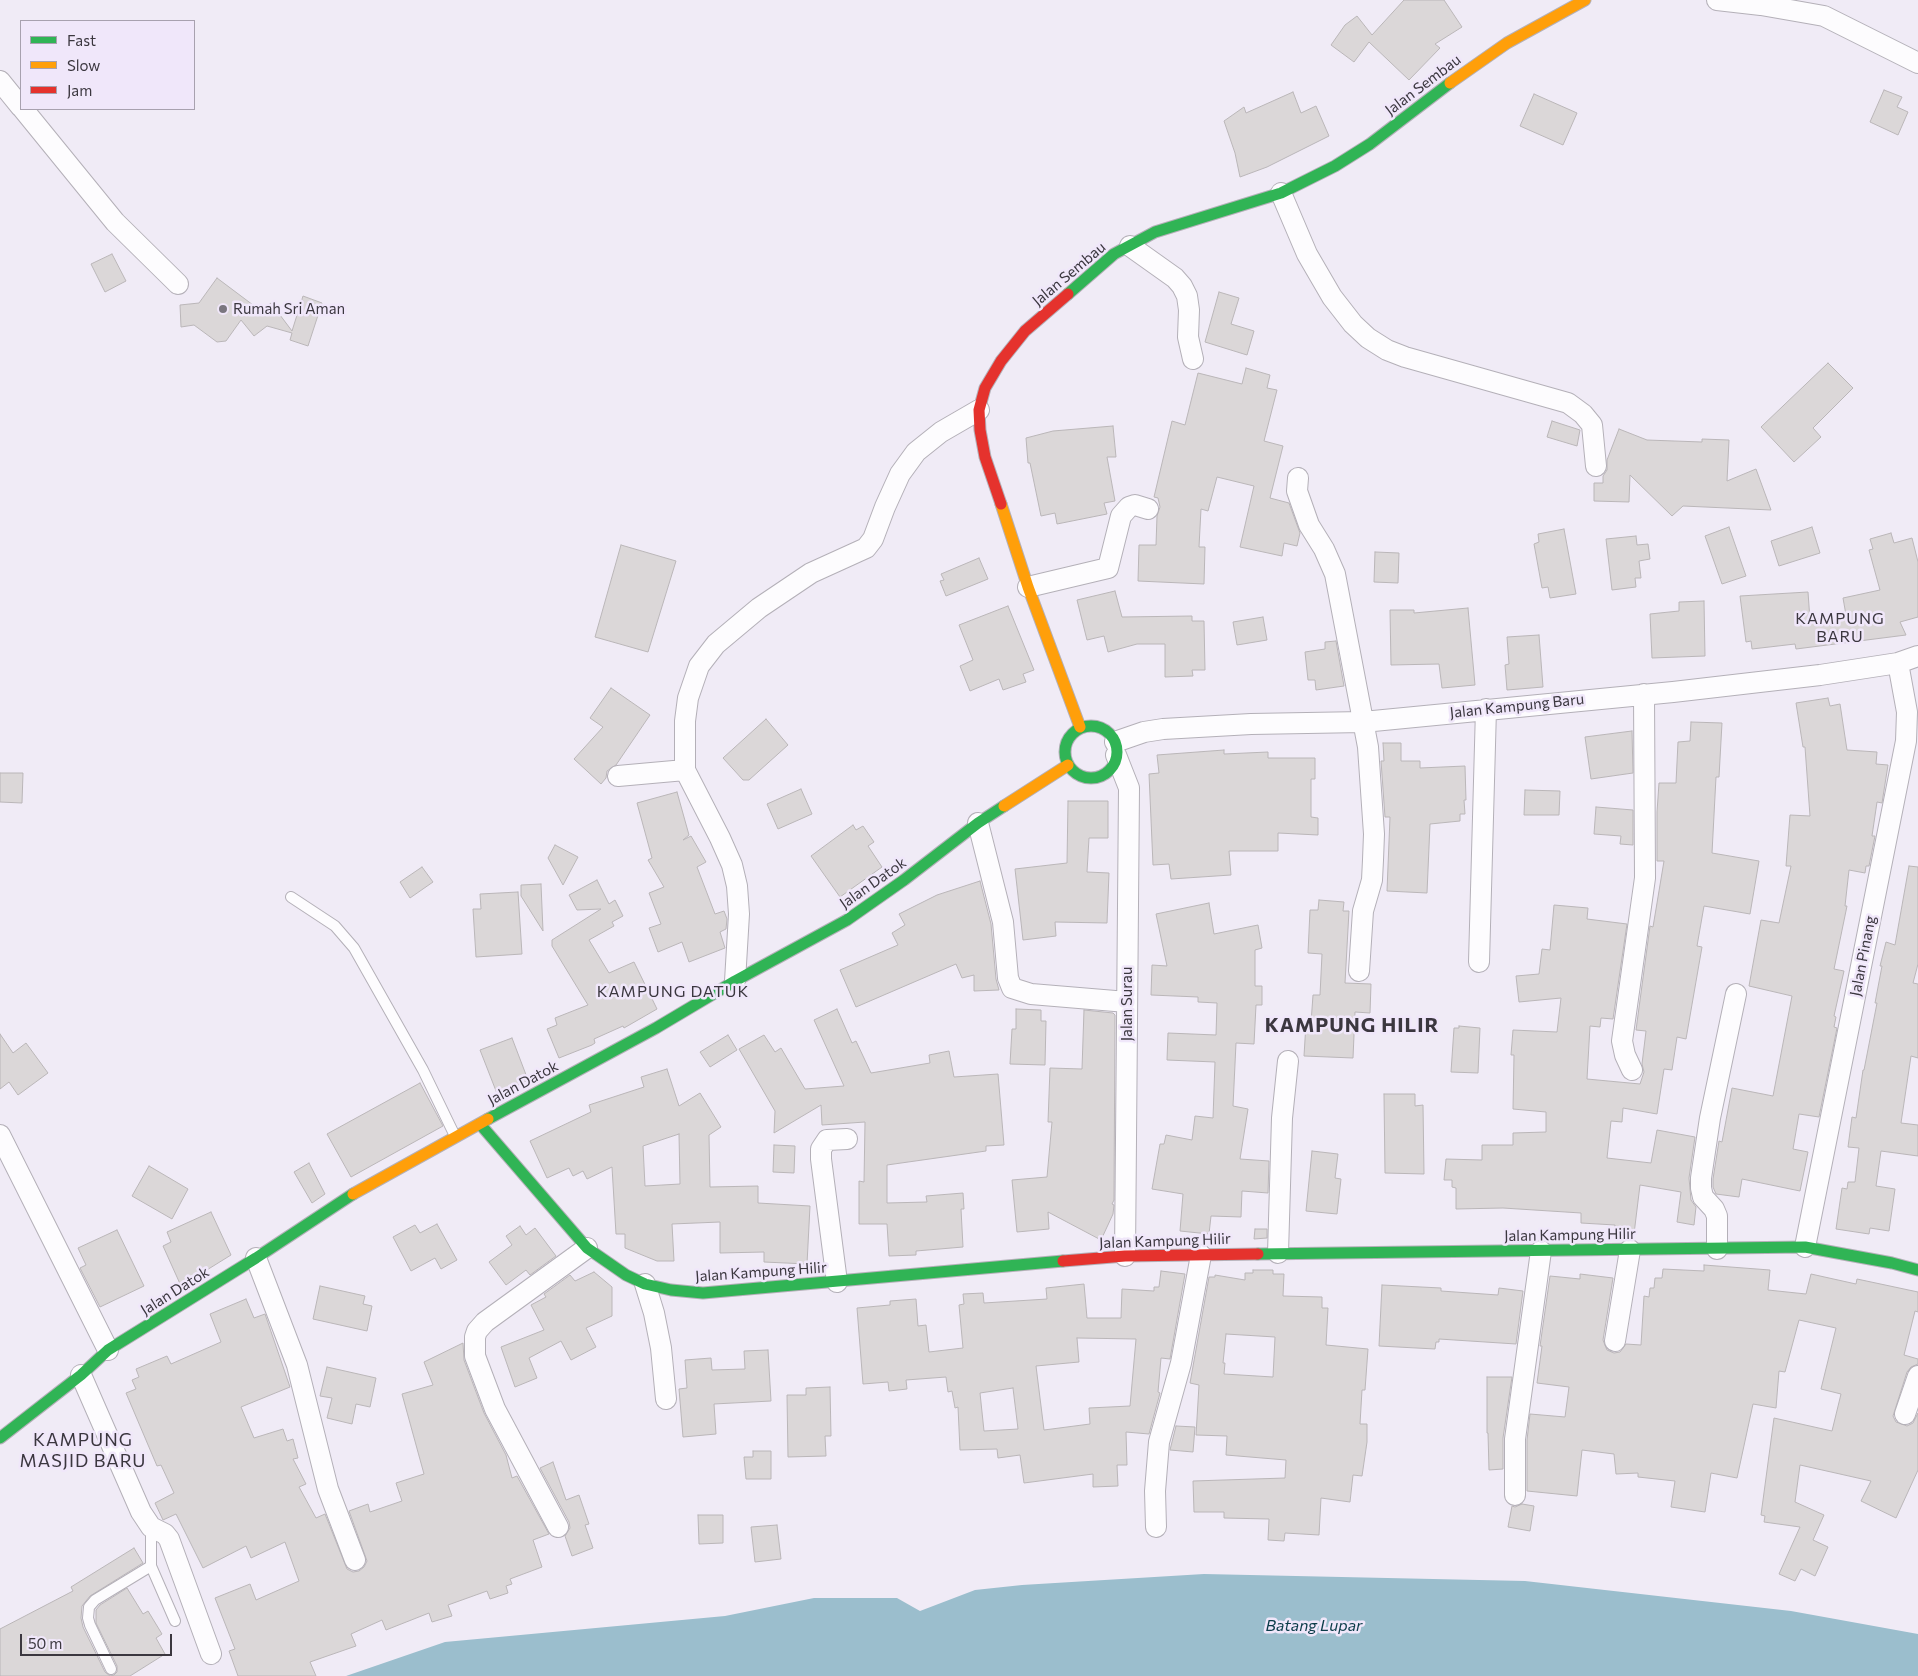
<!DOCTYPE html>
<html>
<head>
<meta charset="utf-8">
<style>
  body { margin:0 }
  #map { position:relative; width:1918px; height:1676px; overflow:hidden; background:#f0ebf6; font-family:Commissioner,sans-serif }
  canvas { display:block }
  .legend { position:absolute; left:20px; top:20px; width:175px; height:90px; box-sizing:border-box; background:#f0e7fa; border:1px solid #a8a1af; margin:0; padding:6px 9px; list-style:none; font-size:15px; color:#3b373f }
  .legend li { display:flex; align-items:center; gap:10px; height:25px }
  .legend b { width:25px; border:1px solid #a8a1af }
  .scale { position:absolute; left:20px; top:1634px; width:152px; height:22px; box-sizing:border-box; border:2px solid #3b373f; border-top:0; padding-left:6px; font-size:15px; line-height:18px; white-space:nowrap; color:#3b373f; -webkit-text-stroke:4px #f0e7fa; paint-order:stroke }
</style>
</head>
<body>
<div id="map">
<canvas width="1918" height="1676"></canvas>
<ul class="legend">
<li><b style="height:6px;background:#30b455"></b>Fast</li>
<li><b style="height:6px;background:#ff9f0a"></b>Slow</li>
<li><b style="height:6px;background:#e5322d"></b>Jam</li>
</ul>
<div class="scale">50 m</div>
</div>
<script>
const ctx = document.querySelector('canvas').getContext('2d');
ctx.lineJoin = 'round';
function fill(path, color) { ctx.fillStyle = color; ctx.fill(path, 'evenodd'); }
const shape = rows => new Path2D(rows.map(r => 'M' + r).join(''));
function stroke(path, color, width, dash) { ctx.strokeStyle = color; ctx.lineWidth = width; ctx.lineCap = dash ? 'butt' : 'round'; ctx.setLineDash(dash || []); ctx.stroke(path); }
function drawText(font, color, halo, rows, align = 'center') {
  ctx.font = font + ' Commissioner,sans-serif'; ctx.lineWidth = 5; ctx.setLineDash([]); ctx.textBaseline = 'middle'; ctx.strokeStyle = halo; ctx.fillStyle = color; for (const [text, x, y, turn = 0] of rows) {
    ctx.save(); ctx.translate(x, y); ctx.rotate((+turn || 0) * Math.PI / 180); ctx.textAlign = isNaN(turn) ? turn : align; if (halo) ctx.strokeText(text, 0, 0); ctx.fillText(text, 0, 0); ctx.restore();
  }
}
fill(shape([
  [1204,1574,1525,1581,1791,1611,1918,1634,1918,1676,346,1676,445,1642,725,1616,814,1598,897,1598,920,1611,975,1590,1022,1585]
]), '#9bbecd');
const building = shape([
  [1404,0,1444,0,1462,27,1435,44,1440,48,1409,80,1369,42,1354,62,1331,45,1345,25,1357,16,1372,35,1404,0],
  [1884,90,1902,97,1897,107,1908,112,1898,135,1870,122,1884,90],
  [1293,92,1301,113,1316,106,1329,136,1267,167,1240,177,1235,153,1224,121,1244,107,1246,113,1293,92],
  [1534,94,1577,113,1563,145,1520,126,1534,94],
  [112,254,126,281,105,292,91,264,112,254],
  [217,278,261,311,271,303,292,331,303,296,322,303,308,346,290,340,292,333,267,326,254,336,241,320,226,341,217,342,194,325,181,327,180,305,199,303,217,278],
  [1219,292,1239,298,1231,324,1254,331,1247,355,1205,342,1219,292],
  [1828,363,1853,388,1813,428,1821,437,1794,462,1761,427,1828,363],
  [1246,368,1270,375,1267,388,1277,390,1264,441,1283,446,1270,498,1289,503,1300,533,1297,546,1284,543,1282,556,1240,547,1254,486,1217,477,1208,511,1201,509,1199,547,1205,547,1204,584,1138,581,1139,545,1156,545,1157,516,1160,507,1158,498,1154,497,1172,421,1185,425,1198,373,1242,384,1246,368],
  [1552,421,1580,430,1577,446,1547,437,1552,421],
  [1113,426,1116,457,1107,457,1115,501,1104,503,1107,514,1057,524,1055,513,1041,516,1030,463,1028,463,1026,438,1053,431,1113,426],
  [1619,429,1647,440,1702,442,1702,439,1729,440,1727,481,1756,469,1771,510,1683,506,1672,516,1630,475,1629,502,1594,501,1594,483,1603,483,1603,476,1607,470,1607,460,1619,429],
  [1729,527,1746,576,1722,584,1705,536,1729,527],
  [1812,527,1820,553,1779,566,1771,541,1812,527],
  [1564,529,1576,594,1550,598,1548,587,1542,588,1534,544,1539,542,1538,534,1564,529],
  [1891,533,1894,543,1912,538,1918,562,1918,617,1900,622,1906,635,1796,649,1795,644,1752,649,1751,641,1746,642,1740,596,1808,592,1810,620,1846,615,1843,598,1880,590,1869,550,1873,549,1870,539,1891,533],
  [1636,536,1637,545,1648,544,1650,559,1639,561,1641,578,1635,578,1636,587,1612,590,1606,539,1636,536],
  [621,545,676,561,648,652,595,637,621,545],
  [1375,552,1399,553,1398,583,1374,582,1375,552],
  [979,558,988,579,946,596,940,581,944,580,941,574,979,558],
  [1115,591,1122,617,1192,616,1192,621,1204,621,1205,670,1192,670,1193,676,1165,677,1165,644,1137,644,1108,652,1104,636,1087,640,1077,600,1115,591],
  [1704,601,1705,656,1652,658,1650,614,1679,611,1679,602,1704,601],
  [1008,606,1034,670,1023,674,1026,682,1003,690,999,679,970,691,960,666,973,660,959,625,1008,606],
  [1468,608,1475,685,1442,688,1439,664,1391,665,1390,610,1414,610,1414,613,1468,608],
  [1263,617,1267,640,1237,645,1233,622,1263,617],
  [1539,635,1543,687,1507,690,1505,665,1509,664,1507,637,1539,635],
  [1336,641,1344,686,1316,690,1315,680,1308,680,1305,652,1325,649,1325,642,1336,641],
  [611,688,650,715,616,765,607,771,606,778,601,784,574,759,603,727,590,718,611,688],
  [1828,698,1830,706,1840,704,1847,750,1877,752,1876,764,1888,765,1882,803,1877,802,1872,836,1875,836,1869,866,1866,866,1865,873,1849,870,1845,906,1847,906,1834,969,1844,971,1834,1016,1836,1017,1834,1027,1837,1028,1819,1117,1799,1114,1793,1149,1808,1152,1800,1191,1742,1179,1739,1197,1716,1194,1713,1187,1713,1179,1719,1141,1722,1142,1732,1088,1773,1096,1792,996,1749,986,1761,920,1779,923,1791,866,1786,866,1790,815,1810,816,1805,747,1803,747,1796,703,1828,698],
  [766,719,788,745,749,780,743,780,723,758,766,719],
  [1691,722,1722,723,1719,777,1716,777,1712,853,1759,861,1750,914,1704,906,1697,946,1702,947,1686,1039,1677,1037,1672,1070,1664,1069,1657,1114,1623,1108,1622,1122,1611,1121,1607,1158,1651,1163,1657,1130,1695,1137,1689,1178,1691,1200,1696,1207,1694,1225,1677,1222,1681,1192,1640,1185,1634,1234,1614,1233,1615,1225,1581,1223,1581,1213,1503,1208,1456,1209,1456,1188,1452,1187,1452,1180,1444,1180,1446,1159,1482,1160,1482,1145,1513,1145,1513,1133,1546,1132,1546,1112,1513,1109,1514,1055,1511,1055,1513,1030,1557,1032,1561,998,1519,1002,1516,976,1539,974,1542,949,1550,950,1554,905,1588,908,1587,919,1627,924,1613,1019,1601,1018,1600,1027,1590,1026,1587,1079,1640,1084,1644,1072,1642,1064,1646,1031,1636,1030,1650,926,1653,927,1664,861,1657,861,1657,812,1659,783,1676,783,1678,742,1690,741,1691,722],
  [1632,731,1633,773,1591,779,1585,737,1632,731],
  [1383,743,1401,743,1401,761,1420,761,1420,768,1465,766,1466,800,1464,800,1465,814,1460,814,1460,821,1430,824,1427,893,1387,891,1390,817,1385,817,1381,761,1384,761,1383,743],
  [1224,750,1224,754,1268,752,1268,758,1315,758,1315,779,1311,779,1311,817,1318,818,1318,835,1278,833,1278,851,1229,851,1231,875,1171,879,1169,864,1153,865,1149,774,1159,773,1157,755,1224,750],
  [0,773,23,773,22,803,0,802,0,773],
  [801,789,812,814,778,829,767,804,801,789],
  [1525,790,1560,791,1559,815,1524,815,1525,790],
  [677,792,689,835,683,840,691,836,706,862,697,867,715,914,724,911,727,919,726,929,720,932,725,948,689,962,682,942,658,952,649,928,661,924,649,893,664,887,648,860,652,858,637,803,677,792],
  [1068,801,1108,801,1108,838,1089,838,1087,872,1109,873,1107,923,1055,922,1056,936,1023,940,1015,869,1067,863,1068,801],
  [1596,807,1633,810,1633,845,1620,844,1621,836,1594,834,1596,807],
  [853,825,856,830,863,826,874,842,868,846,882,867,840,897,811,856,853,825],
  [555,845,578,857,563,885,548,858,555,845],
  [1909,866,1918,867,1918,964,1913,983,1918,984,1918,1058,1911,1056,1901,1123,1918,1125,1918,1156,1881,1151,1876,1186,1895,1189,1889,1231,1870,1228,1869,1234,1836,1229,1842,1188,1847,1189,1848,1182,1855,1182,1859,1148,1848,1147,1852,1117,1856,1118,1863,1070,1864,1070,1877,1003,1875,1003,1882,966,1880,966,1886,942,1895,945,1909,866],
  [422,867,433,882,410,898,400,882,422,867],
  [597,880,609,904,615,900,623,916,612,922,614,926,589,940,609,973,634,962,657,1009,624,1028,623,1026,594,1039,595,1043,592,1045,559,1058,547,1029,557,1025,555,1018,588,1005,552,946,552,940,601,909,577,910,569,895,597,880],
  [980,881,991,924,996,979,999,990,974,991,974,975,962,978,956,964,856,1007,840,970,898,945,892,933,905,925,899,914,937,895,980,881],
  [541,884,543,931,521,896,521,885,541,884],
  [518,892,522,954,476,957,473,909,481,909,480,894,518,892],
  [1319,900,1344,902,1343,911,1349,911,1345,983,1371,984,1370,1013,1355,1012,1353,1058,1304,1056,1306,1023,1311,1023,1313,995,1320,995,1322,954,1308,953,1310,910,1318,910,1319,900],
  [1209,903,1214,934,1258,925,1262,948,1255,950,1255,986,1262,986,1262,1005,1256,1005,1254,1044,1236,1043,1233,1106,1248,1109,1240,1159,1269,1161,1268,1193,1242,1191,1241,1217,1211,1216,1209,1234,1180,1231,1183,1194,1152,1189,1160,1144,1164,1144,1166,1135,1192,1140,1195,1116,1213,1118,1215,1062,1167,1060,1168,1033,1216,1035,1217,1003,1198,1002,1198,997,1151,995,1152,965,1167,966,1156,914,1209,903],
  [837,1009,852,1043,856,1041,871,1073,930,1063,929,1055,949,1051,954,1077,998,1074,1004,1145,986,1146,986,1151,887,1165,887,1203,927,1202,926,1196,963,1193,964,1209,961,1209,963,1247,916,1251,916,1255,889,1256,887,1224,859,1224,859,1181,864,1182,865,1122,822,1125,821,1105,774,1133,775,1111,739,1049,764,1035,775,1052,781,1048,805,1089,844,1086,814,1020,837,1009],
  [1016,1009,1041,1010,1041,1021,1046,1021,1045,1065,1010,1064,1012,1029,1016,1029,1016,1009],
  [1084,1010,1113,1013,1115,1015,1114,1200,1112,1204,1114,1205,1113,1214,1101,1240,1048,1212,1049,1229,1017,1232,1012,1180,1047,1177,1052,1122,1048,1122,1050,1068,1082,1069,1084,1010],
  [1459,1026,1480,1028,1478,1073,1451,1072,1454,1028,1459,1028,1459,1026],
  [0,1034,13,1053,26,1043,48,1073,18,1095,9,1082,0,1089,0,1034],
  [728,1035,737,1050,710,1067,700,1052,728,1035],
  [512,1038,528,1080,498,1096,480,1050,512,1038],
  [667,1069,679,1106,700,1093,721,1127,709,1135,710,1187,758,1186,758,1203,810,1206,807,1264,764,1262,764,1252,720,1253,720,1222,672,1224,674,1261,657,1261,625,1248,625,1234,616,1234,612,1167,587,1179,583,1171,573,1176,569,1168,547,1178,530,1141,591,1112,589,1105,644,1087,641,1077,667,1069],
  [679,1134,680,1184,645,1186,643,1146,679,1134],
  [420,1083,443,1126,351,1177,327,1134,420,1083],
  [1384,1094,1415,1094,1415,1106,1423,1105,1424,1174,1385,1173,1384,1094],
  [774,1145,795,1146,794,1173,773,1172,774,1145],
  [1312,1151,1338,1154,1335,1178,1341,1179,1337,1214,1306,1211,1312,1151],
  [309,1163,325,1194,312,1203,294,1172,309,1163],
  [149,1166,188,1189,172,1219,132,1196,149,1166],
  [211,1212,231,1255,181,1286,163,1246,171,1242,167,1232,211,1212],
  [437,1224,457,1260,441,1269,435,1258,411,1271,393,1237,415,1225,420,1233,437,1224],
  [520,1226,526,1235,535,1228,556,1256,530,1275,526,1270,506,1285,489,1262,512,1245,506,1236,520,1226],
  [1255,1229,1267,1229,1267,1238,1254,1239,1255,1229],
  [117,1230,144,1286,100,1307,80,1268,86,1265,78,1248,117,1230],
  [1704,1265,1770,1270,1768,1290,1806,1294,1811,1274,1856,1284,1857,1279,1918,1292,1918,1312,1915,1311,1904,1355,1918,1359,1918,1364,1911,1367,1907,1372,1893,1416,1896,1422,1907,1426,1913,1423,1918,1413,1918,1470,1896,1518,1861,1501,1871,1481,1800,1465,1795,1502,1824,1515,1813,1540,1828,1547,1815,1576,1801,1569,1795,1581,1779,1574,1800,1527,1764,1522,1765,1516,1761,1515,1774,1418,1832,1431,1841,1394,1821,1389,1836,1328,1799,1320,1785,1372,1779,1371,1776,1408,1753,1404,1737,1478,1711,1473,1705,1512,1671,1507,1675,1481,1638,1477,1638,1473,1616,1474,1614,1454,1582,1450,1577,1496,1527,1491,1527,1440,1530,1414,1565,1417,1569,1387,1537,1383,1542,1346,1540,1346,1550,1276,1580,1279,1580,1274,1613,1278,1603,1340,1607,1350,1614,1353,1620,1352,1626,1344,1641,1345,1644,1296,1649,1297,1650,1288,1654,1288,1655,1278,1662,1278,1663,1269,1704,1271,1704,1265],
  [1253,1270,1273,1270,1273,1274,1284,1274,1283,1296,1322,1297,1322,1308,1328,1308,1326,1345,1368,1349,1365,1390,1362,1390,1360,1424,1367,1424,1367,1442,1362,1476,1353,1475,1350,1502,1321,1498,1319,1535,1285,1533,1284,1541,1268,1540,1269,1519,1224,1518,1224,1512,1194,1512,1193,1481,1285,1478,1286,1460,1226,1455,1227,1436,1196,1435,1199,1385,1190,1383,1209,1277,1215,1277,1215,1275,1245,1280,1245,1273,1253,1273,1253,1270],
  [1226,1334,1275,1337,1273,1377,1224,1374,1225,1363,1223,1363,1226,1334],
  [1161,1271,1185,1274,1170,1359,1161,1358,1158,1392,1160,1393,1149,1434,1126,1432,1127,1465,1117,1465,1118,1486,1093,1487,1093,1474,1024,1483,1020,1455,998,1458,997,1449,960,1450,958,1407,955,1408,952,1391,948,1392,946,1377,906,1380,907,1389,889,1391,888,1382,863,1384,857,1308,890,1305,890,1301,916,1299,918,1326,926,1325,929,1352,963,1348,959,1305,964,1304,963,1294,983,1293,984,1303,1047,1299,1046,1288,1084,1284,1087,1318,1121,1318,1122,1289,1154,1291,1154,1287,1159,1287,1161,1271],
  [1077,1338,1136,1339,1130,1406,1089,1408,1090,1424,1044,1430,1036,1366,1079,1362,1077,1338],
  [1013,1388,1018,1429,984,1431,980,1393,1013,1388],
  [594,1272,612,1287,612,1316,586,1328,596,1347,571,1360,561,1341,529,1358,537,1378,515,1387,501,1347,544,1330,531,1305,546,1297,544,1294,570,1275,575,1281,594,1272],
  [1382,1285,1441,1288,1441,1291,1498,1295,1499,1288,1523,1291,1516,1344,1439,1339,1439,1342,1436,1342,1435,1349,1379,1346,1382,1285],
  [320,1286,365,1296,363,1304,372,1306,367,1331,313,1319,320,1286],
  [246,1299,254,1318,265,1314,290,1387,241,1407,254,1438,283,1429,287,1441,293,1439,298,1458,293,1459,306,1484,299,1487,316,1518,325,1514,347,1569,353,1572,359,1571,364,1567,367,1561,349,1511,368,1504,370,1512,402,1501,396,1483,424,1474,402,1394,433,1385,424,1362,463,1343,464,1360,484,1413,506,1455,512,1478,517,1476,549,1534,533,1540,542,1567,510,1579,512,1584,506,1586,508,1593,490,1599,487,1591,448,1605,452,1616,432,1622,429,1613,386,1630,382,1620,351,1634,356,1646,310,1662,316,1676,238,1676,229,1651,235,1649,215,1598,250,1584,256,1600,299,1581,285,1542,251,1558,246,1546,203,1568,176,1514,163,1520,155,1503,174,1493,161,1465,157,1466,126,1393,136,1389,132,1380,139,1377,136,1369,167,1356,171,1364,221,1342,210,1314,246,1299],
  [768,1350,771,1401,714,1404,716,1434,683,1437,679,1389,687,1388,685,1360,711,1358,712,1370,745,1369,744,1351,768,1350],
  [327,1367,376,1378,370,1407,356,1404,352,1424,327,1418,332,1398,320,1396,327,1367],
  [1487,1377,1512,1377,1503,1438,1503,1469,1489,1470,1488,1433,1487,1433,1487,1377],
  [830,1387,831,1436,825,1436,826,1456,788,1457,787,1395,806,1395,806,1388,830,1387],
  [1176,1426,1195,1427,1193,1452,1170,1450,1176,1426],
  [753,1451,771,1451,771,1479,746,1479,744,1457,753,1457,753,1451],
  [553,1462,566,1500,579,1495,589,1524,585,1525,593,1548,572,1556,565,1536,570,1528,569,1522,540,1468,553,1462],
  [1522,1504,1534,1506,1530,1531,1508,1527,1512,1506,1515,1507,1522,1504],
  [698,1515,723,1515,723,1543,699,1544,698,1515],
  [777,1525,781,1559,755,1562,751,1527,777,1525],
  [134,1548,143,1563,90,1596,82,1606,81,1618,83,1627,105,1672,110,1676,114,1675,117,1672,117,1666,96,1623,96,1610,100,1605,127,1588,143,1614,148,1611,162,1634,156,1638,165,1654,130,1676,0,1676,0,1629,73,1591,71,1587,134,1548]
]);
fill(building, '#dbd7d8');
stroke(building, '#bab6b8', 1);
const lane = shape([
  [291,897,335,926,354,948,423,1070,455,1136],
  [151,1527,151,1566,175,1621],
  [111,1669,90,1625,88,1618,89,1607,95,1600,151,1566]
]);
const street = shape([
  [1717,0,1761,5,1824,16,1918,63],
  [0,81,21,107],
  [23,109,115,222,178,284],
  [1281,193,1307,254,1332,297,1353,324,1368,338,1387,350,1405,357,1568,403,1583,414,1592,425,1596,466],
  [1130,246,1175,278,1182,286,1187,296,1189,310,1188,337,1193,359],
  [1298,478,1297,491,1309,525,1324,549,1335,574,1368,747,1374,834,1373,860,1372,880,1363,911,1359,971],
  [1028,587,1108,568,1121,516,1129,507,1135,505,1148,509],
  [1115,742,1144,732,1163,729,1251,724,1363,722,1673,692,1820,675,1898,663,1918,656],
  [1116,755,1129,788,1125,1256],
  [685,770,685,721,688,698,699,666,716,644,759,608,811,573,866,548,873,539,885,507,900,474,916,452,941,432,979,410],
  [618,776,685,770,720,838,732,865,737,886,739,914,735,981],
  [978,823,1003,922,1008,978,1012,988,1031,994,1127,1002],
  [1479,962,1486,709],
  [1632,1070,1625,1055,1622,1041,1645,878,1644,694],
  [0,1135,108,1350],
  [1805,1247,1906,741,1907,712,1898,663],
  [1717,1249,1717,1216,1714,1209,1703,1197,1701,1188,1701,1178,1710,1118,1736,994],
  [1278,1253,1282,1118,1288,1061],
  [256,1258,297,1365,328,1489,355,1560],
  [837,1282,821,1159,821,1149,827,1140,847,1139],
  [645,1284,654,1313,661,1348,666,1399],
  [1615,1341,1630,1250],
  [81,1375,141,1512,151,1527,165,1534,169,1539,211,1654],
  [1905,1414,1918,1376],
  [1515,1495,1515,1439,1541,1251],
  [558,1527,495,1409,475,1356,475,1337,477,1331,485,1322,587,1248],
  [1156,1527,1155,1491,1159,1442,1181,1363,1201,1255]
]);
const fast = shape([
  [1068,294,1114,254,1155,232,1281,193,1335,166,1370,144,1450,83],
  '1065 752a26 26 0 1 1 52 0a26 26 0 1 1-52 0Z',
  [488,1119,656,1028,735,981,847,920,904,880,978,823,1004,806],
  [480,1124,587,1248,626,1275,645,1284,671,1290,703,1293,1063,1261],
  [1258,1254,1805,1247,1892,1263,1918,1270],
  [0,1438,81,1375,108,1350,256,1258,353,1194]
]);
const slow = shape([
  [1450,83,1507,43,1585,0],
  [1001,504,1028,587,1080,727],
  [1004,806,1068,765],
  [353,1194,488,1119]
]);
const jam = shape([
  [1001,504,985,457,980,430,979,410,985,388,1001,361,1025,331,1068,294],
  [1063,1261,1125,1256,1258,1254]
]);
stroke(lane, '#b4b0b8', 12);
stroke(street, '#b4b0b8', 22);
stroke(fast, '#b4b0b8', 13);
stroke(slow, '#b4b0b8', 13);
stroke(jam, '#b4b0b8', 13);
stroke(lane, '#fdfcfe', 10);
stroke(street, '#fdfcfe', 20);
stroke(fast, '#30b455', 11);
stroke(slow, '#ff9f0a', 11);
stroke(jam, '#e5322d', 11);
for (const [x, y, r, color] of [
  [223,309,5,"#7a767f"]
]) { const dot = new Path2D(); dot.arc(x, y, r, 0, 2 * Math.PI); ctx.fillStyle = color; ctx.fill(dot); stroke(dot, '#f0e7fa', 2); }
drawText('15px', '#3b373f', '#f0e7fa', [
  ["Jalan Sembau",1423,85,-37],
  ["Jalan Sembau",1069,274,-40],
  ["Jalan Kampung Baru",1517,706,-6],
  ["Jalan Datok",873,883,-35],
  ["Jalan Pinang",1863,956,-79],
  ["Jalan Surau",1127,1004,-90],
  ["Jalan Datok",523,1083,-28],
  ["Jalan Kampung Hilir",1570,1235,-1],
  ["Jalan Kampung Hilir",1165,1241,-2],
  ["Jalan Kampung Hilir",761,1272,-4],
  ["Jalan Datok",175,1291,-32]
]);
drawText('15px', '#3b373f', '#f0e7fa', [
  ["Rumah Sri Aman",233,309]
], 'left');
ctx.letterSpacing = '1px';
drawText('16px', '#3b373f', '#f0e7fa', [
  ["KAMPUNG",1840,619],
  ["BARU",1840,637],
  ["KAMPUNG DATUK",673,992]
]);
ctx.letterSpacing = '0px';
drawText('italic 16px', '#0a3b48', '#f0e7fa', [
  ["Batang Lupar",1314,1626]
]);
ctx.letterSpacing = '1px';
drawText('18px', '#3b373f', '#f0e7fa', [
  ["KAMPUNG",83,1440],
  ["MASJID BARU",83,1461]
]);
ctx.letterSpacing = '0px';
ctx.letterSpacing = '1px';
drawText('bold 20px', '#3b373f', '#f0e7fa', [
  ["KAMPUNG HILIR",1352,1025]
]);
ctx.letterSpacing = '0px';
</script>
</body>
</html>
